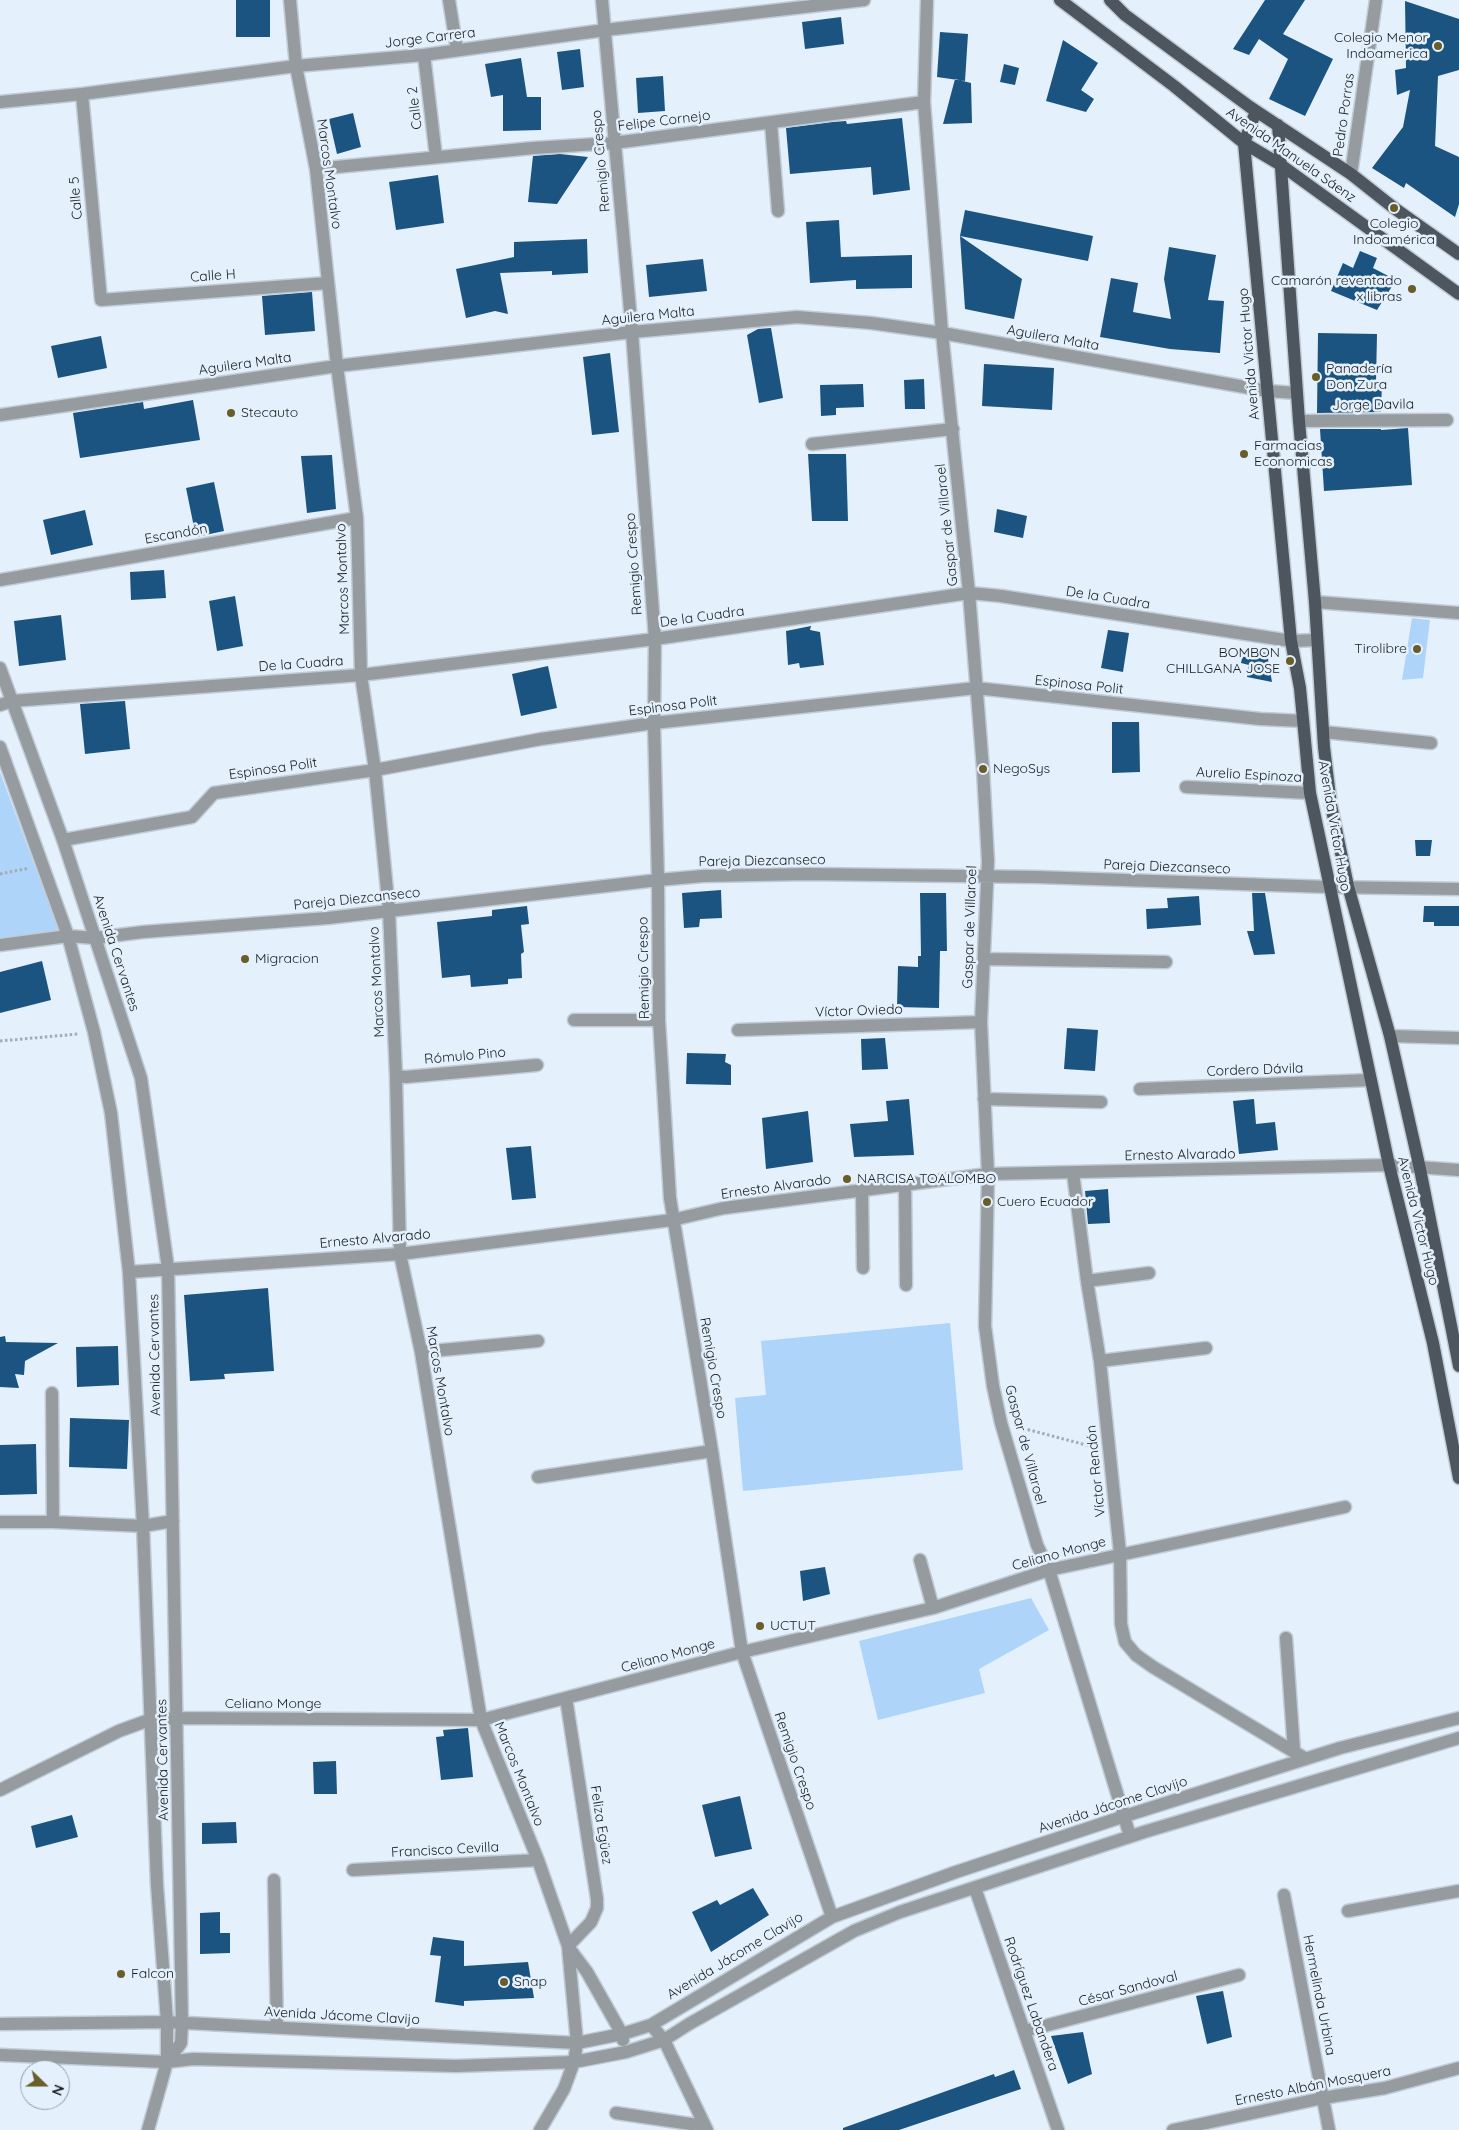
<!DOCTYPE html>
<html>
<head>
<meta charset="utf-8">
<style>
  body { margin:0 }
  #map { position:relative; width:1459px; height:2130px; overflow:hidden; background:#e4f1fc; font-family:Quicksand,sans-serif }
  canvas { display:block }
  .north { position:absolute; left:20px; top:2060px; width:50px; height:50px; box-sizing:border-box; background:#e4f1fc; border:1px solid #939da5; border-radius:50%; rotate:112deg; font-size:14px; font-weight:700; line-height:20px; text-align:center; color:#1a1f23 }
  .north::after { content:''; display:block; margin:auto; width:18px; height:22px; background:#695d29; clip-path:polygon(50% 0,100% 100%,50% 72%,0 100%) }
</style>
</head>
<body>
<div id="map">
<canvas width="1459" height="2130"></canvas>
<div class="north">N</div>
</div>
<script>
const ctx = document.querySelector('canvas').getContext('2d');
ctx.lineJoin = 'round';
function fill(path, color) { ctx.fillStyle = color; ctx.fill(path, 'evenodd'); }
const shape = rows => new Path2D(rows.map(r => 'M' + r).join(''));
function stroke(path, color, width, dash) { ctx.strokeStyle = color; ctx.lineWidth = width; ctx.lineCap = dash ? 'butt' : 'round'; ctx.setLineDash(dash || []); ctx.stroke(path); }
function drawText(font, color, halo, rows, align = 'center') {
  ctx.font = font + ' Quicksand,sans-serif'; ctx.lineWidth = 5; ctx.setLineDash([]); ctx.textBaseline = 'middle'; ctx.strokeStyle = halo; ctx.fillStyle = color; for (const [text, x, y, turn = 0] of rows) {
    ctx.save(); ctx.translate(x, y); ctx.rotate((+turn || 0) * Math.PI / 180); ctx.textAlign = isNaN(turn) ? turn : align; if (halo) ctx.strokeText(text, 0, 0); ctx.fillText(text, 0, 0); ctx.restore();
  }
}
fill(shape([
  [1412,618,1430,620,1423,678,1402,680],
  [0,772,59,931,0,938],
  [950,1323,963,1470,743,1491,735,1398,766,1395,761,1341],
  [1031,1598,1049,1630,979,1669,985,1693,878,1720,859,1641]
]), '#aed5f9');
fill(shape([
  [236,0,270,0,270,37,236,37],
  [1265,0,1305,0,1283,34,1333,59,1305,116,1269,99,1288,59,1259,39,1249,55,1233,49],
  [1405,1,1459,19,1459,70,1438,76,1435,146,1459,157,1459,204,1455,217,1406,183,1404,188,1372,168,1403,127,1410,90,1397,95,1395,70,1406,68],
  [841,17,844,44,805,49,802,22],
  [940,32,968,34,965,81,937,77],
  [1063,40,1098,63,1081,90,1094,99,1086,112,1046,101],
  [580,49,584,87,562,90,557,52],
  [521,58,527,97,541,97,541,130,503,131,503,95,491,97,485,64],
  [1004,64,1019,68,1015,85,1000,82],
  [663,76,665,111,638,113,636,78],
  [955,79,971,83,972,123,943,124],
  [353,113,361,147,337,154,329,119],
  [902,118,910,190,873,195,871,167,790,174,786,128,833,122,846,121,847,124],
  [560,154,588,157,557,204,528,202,533,156],
  [438,175,444,223,396,230,389,182],
  [965,210,1093,236,1088,261,960,236],
  [839,220,841,257,912,255,912,288,856,289,856,280,810,283,806,222],
  [960,236,1022,279,1014,319,965,309],
  [587,239,588,273,552,275,552,271,500,273,508,314,495,311,466,318,456,269,514,257,514,242],
  [1169,247,1216,255,1208,300,1224,301,1220,353,1170,349,1100,337,1111,278,1138,283,1133,312,1171,319,1164,279],
  [1360,251,1377,258,1373,268,1396,280,1377,310,1331,291,1343,263,1353,268],
  [703,259,707,291,649,297,646,265],
  [312,292,315,331,265,335,262,296],
  [771,328,783,398,759,403,747,335,758,329],
  [1318,333,1377,334,1376,382,1382,382,1381,412,1317,413],
  [101,336,107,368,58,378,51,346],
  [610,353,619,432,592,435,583,357],
  [984,364,1054,368,1052,410,982,406],
  [924,379,925,409,905,409,904,380],
  [863,384,864,407,836,408,836,415,821,416,820,385],
  [193,400,200,440,80,458,73,413,143,402,144,409],
  [1408,428,1412,485,1324,491,1320,429,1381,429,1381,430],
  [808,454,846,454,848,521,812,521],
  [332,455,336,509,307,513,301,456],
  [214,482,224,531,196,537,186,488],
  [997,509,1027,516,1023,538,994,532],
  [85,510,93,545,51,555,43,520],
  [164,570,166,598,131,600,130,572],
  [235,596,243,646,217,651,209,601],
  [61,615,66,660,19,666,14,621],
  [811,626,810,630,820,632,824,665,800,668,799,663,788,665,786,631],
  [1108,630,1129,633,1123,672,1101,668],
  [1244,649,1267,653,1272,682,1247,677,1249,665,1241,663],
  [548,666,557,708,521,716,512,674],
  [125,701,130,749,85,754,80,704],
  [1112,722,1139,722,1140,772,1112,773],
  [1415,840,1432,840,1430,856,1416,856],
  [721,890,722,918,700,919,699,927,684,928,682,893],
  [920,893,946,893,947,951,940,951,939,1008,897,1007,898,966,918,967,918,956,921,956],
  [1252,893,1265,893,1275,954,1254,955,1247,931,1254,931],
  [1199,896,1201,925,1147,929,1146,909,1168,908,1167,898],
  [527,906,529,924,521,925,524,952,521,954,522,978,508,979,508,984,471,987,470,975,442,978,437,922,492,916,492,910],
  [1424,906,1459,906,1459,926,1434,926,1434,922,1423,922],
  [42,961,51,1000,0,1013,0,972],
  [1067,1028,1098,1030,1095,1071,1064,1069],
  [885,1038,888,1069,862,1070,861,1039],
  [687,1053,726,1054,725,1062,731,1065,731,1085,686,1084],
  [909,1099,914,1155,854,1157,850,1124,888,1121,886,1101],
  [1254,1099,1256,1124,1275,1122,1278,1150,1239,1154,1233,1101],
  [808,1111,813,1162,766,1169,762,1118],
  [531,1146,536,1198,512,1200,506,1148],
  [1108,1189,1110,1223,1088,1224,1085,1191],
  [268,1288,274,1371,224,1374,225,1379,190,1381,184,1295],
  [5,1336,6,1342,58,1343,25,1361,24,1375,15,1374,19,1388,0,1387,0,1337],
  [118,1346,119,1385,77,1387,76,1347],
  [70,1418,129,1420,127,1469,69,1467],
  [36,1444,37,1494,0,1495,0,1445],
  [825,1567,830,1594,803,1601,800,1571],
  [468,1728,473,1777,441,1780,436,1737,444,1736,443,1730],
  [336,1761,337,1794,314,1794,313,1762],
  [740,1796,752,1849,715,1857,702,1805],
  [72,1815,78,1837,36,1848,31,1826],
  [236,1822,237,1843,202,1844,202,1823],
  [753,1888,769,1915,711,1952,692,1912,717,1900,720,1905],
  [220,1912,220,1933,230,1933,230,1953,200,1954,200,1913],
  [433,1937,464,1941,464,1966,528,1962,534,1998,464,2001,464,2006,435,2002,441,1956,430,1955],
  [1223,1991,1232,2037,1207,2044,1196,1996],
  [1083,2032,1092,2074,1068,2084,1051,2036],
  [1014,2070,1021,2089,1006,2094,899,2130,843,2130,843,2128,994,2074,995,2077]
]), '#1b5480');
const minor = shape([
  [290,0,296,66,316,169,337,366,357,518,361,675,375,770,389,910,396,1076,400,1254,421,1352,481,1720,538,1860,568,1946,577,2043,574,2062,564,2089,540,2130],
  [449,0,457,50],
  [602,0,632,332,655,639,654,723,658,880,659,1020,670,1198,712,1451,742,1652,832,1917],
  [927,0,924,102,942,333,969,593,983,769,988,861,981,1022,988,1174,985,1326,993,1386,1001,1423,1037,1545,1049,1570,1130,1836],
  [424,55,436,157],
  [82,94,101,300,328,283],
  [0,102,82,94,296,66,424,55,605,30,864,0],
  [771,123,778,211],
  [316,169,533,148,614,143,924,102],
  [1351,174,1376,0],
  [0,415,337,366,632,332,797,317,871,323,942,333,1267,391,1297,393],
  [1299,421,1447,420],
  [812,444,953,429],
  [0,580,357,518],
  [1315,602,1459,613],
  [0,668,63,840,141,1078,168,1268,182,2023,181,2043,167,2062],
  [0,705,12,701,361,675,655,639,969,593,1001,596,1291,641,1317,640],
  [1324,732,1431,743],
  [0,747,68,936,94,1032,111,1113,129,1272,143,1526,157,1885,167,2022,167,2062,148,2130],
  [1186,787,1310,793],
  [63,840,192,817,214,793,375,770,541,739,654,723,976,688,1260,719,1303,721],
  [0,945,68,936,95,938,143,932,328,918,658,880,703,876,808,874,1037,877,1328,887,1459,889],
  [984,959,1166,962],
  [574,1020,659,1020],
  [738,1030,981,1022],
  [1390,1036,1459,1038],
  [396,1076,406,1077,537,1065],
  [1140,1089,1370,1080],
  [984,1099,1101,1102],
  [1073,1173,1087,1281,1100,1361,1120,1553,1121,1624,1125,1642,1136,1655,1153,1667,1306,1759],
  [905,1185,906,1285],
  [862,1190,863,1268],
  [129,1272,400,1254,672,1220,724,1208,988,1174,1389,1165,1459,1170],
  [1087,1281,1149,1273],
  [421,1352,538,1341],
  [1100,1361,1206,1348],
  [52,1393,53,1522],
  [538,1477,712,1451],
  [0,1522,53,1522,143,1526,173,1521],
  [920,1560,933,1608],
  [1286,1638,1294,1751],
  [566,1698,597,1899,597,1908,591,1922,568,1946],
  [0,1790,119,1731,149,1720,178,1718,481,1720,742,1652,933,1608,1049,1570,1345,1507],
  [353,1870,538,1860],
  [274,1880,277,2027],
  [975,1888,1058,2130],
  [1284,1895,1329,2130],
  [1348,1911,1459,1891],
  [569,1948,587,1972,622,2034,623,2040],
  [0,2024,167,2022,577,2043,622,2034,651,2025,832,1917,956,1872,1125,1816,1340,1748,1459,1718],
  [651,2025,664,2040,707,2130],
  [1025,2031,1239,1975],
  [0,2055,167,2062,193,2059,456,2066,574,2062,626,2052,664,2040,689,2024,854,1931,900,1912,1144,1832,1459,1738],
  [616,2113,704,2126],
  [1173,2130,1323,2098,1385,2088,1459,2068]
]);
const major = shape([
  [1060,0,1174,86,1244,143,1281,165,1459,294],
  [1110,0,1125,15,1250,107,1351,174,1394,208,1459,254],
  [1256,111,1244,143,1291,641,1300,688,1310,793,1389,1165,1433,1343,1459,1478],
  [1278,125,1299,421,1315,602,1324,747,1331,805,1348,886,1390,1036,1420,1169,1459,1366]
]);
stroke(minor, '#c0cbd5', 15);
stroke(major, '#c0cbd5', 15);
stroke(shape([
  [0,874,29,868],
  [0,1041,78,1034],
  [1018,1427,1094,1447]
]), '#a2acb5', 3, [2.5, 2.5]);
stroke(minor, '#969ba0', 12);
stroke(major, '#4d565f', 12);
for (const [x, y, r, color] of [
  [1438,46,5,"#695d29"],
  [1394,208,5,"#695d29"],
  [1412,289,5,"#695d29"],
  [1316,377,5,"#695d29"],
  [231,413,5,"#695d29"],
  [1244,454,5,"#695d29"],
  [1417,649,5,"#695d29"],
  [1290,661,5,"#695d29"],
  [983,769,5,"#695d29"],
  [245,959,5,"#695d29"],
  [847,1179,5,"#695d29"],
  [987,1202,5,"#695d29"],
  [760,1626,5,"#695d29"],
  [121,1974,5,"#695d29"],
  [504,1982,5,"#695d29"]
]) { const dot = new Path2D(); dot.arc(x, y, r, 0, 2 * Math.PI); ctx.fillStyle = color; ctx.fill(dot); stroke(dot, '#e4f1fc', 2); }
drawText('14px', '#1a1f23', '#e4f1fc', [
  ["Jorge Carrera",430,38,-7],
  ["Calle 2",415,108,-97],
  ["Pedro Porras",1344,115,-82],
  ["Felipe Cornejo",664,121,-7],
  ["Avenida Manuela Sáenz",1291,155,35],
  ["Remigio Crespo",601,161,-95],
  ["Marcos Montalvo",329,174,82],
  ["Calle 5",76,198,-95],
  ["Calle H",213,276,-4],
  ["Aguilera Malta",648,316,-6],
  ["Aguilera Malta",1053,338,10],
  ["Avenida Victor Hugo",1249,354,-95],
  ["Aguilera Malta",245,364,-8],
  ["Jorge Davila",1373,405,-1],
  ["Gaspar de Villaroel",947,525,-96],
  ["Escandón",176,534,-10],
  ["Remigio Crespo",634,564,-94],
  ["Marcos Montalvo",343,579,-92],
  ["De la Cuadra",1108,598,9],
  ["De la Cuadra",702,617,-8],
  ["De la Cuadra",301,664,-4],
  ["Espinosa Polit",1079,685,6],
  ["Espinosa Polit",673,706,-7],
  ["Espinosa Polit",273,769,-8],
  ["Aurelio Espinoza",1249,775,3],
  ["Avenida Victor Hugo",1334,826,80],
  ["Pareja Diezcanseco",762,861,-1],
  ["Pareja Diezcanseco",1167,867,2],
  ["Pareja Diezcanseco",357,899,-6],
  ["Gaspar de Villaroel",970,927,-88],
  ["Avenida Cervantes",116,953,72],
  ["Remigio Crespo",644,968,-91],
  ["Marcos Montalvo",377,982,-93],
  ["Víctor Oviedo",859,1011,-2],
  ["Rómulo Pino",465,1056,-5],
  ["Cordero Dávila",1255,1070,-2],
  ["Ernesto Alvarado",1180,1155,-1],
  ["Ernesto Alvarado",776,1187,-8],
  ["Avenida Victor Hugo",1418,1221,76],
  ["Ernesto Alvarado",375,1239,-5],
  ["Avenida Cervantes",155,1355,-91],
  ["Remigio Crespo",713,1368,80],
  ["Marcos Montalvo",440,1381,80],
  ["Gaspar de Villaroel",1025,1445,75],
  ["Víctor Rendón",1096,1471,-96],
  ["Celiano Monge",1059,1554,-15],
  ["Celiano Monge",668,1656,-15],
  ["Celiano Monge",273,1704],
  ["Avenida Cervantes",163,1760,-91],
  ["Remigio Crespo",795,1761,71],
  ["Marcos Montalvo",519,1774,68],
  ["Avenida Jácome Clavijo",1113,1805,-18],
  ["Feliza Egüez",601,1825,81],
  ["Francisco Cevilla",445,1850,-3],
  ["Avenida Jácome Clavijo",735,1956,-31],
  ["César Sandoval",1128,1989,-15],
  ["Hermelinda Urbina",1319,1995,79],
  ["Rodríguez Labandera",1031,2004,71],
  ["Avenida Jácome Clavijo",342,2016,3],
  ["Ernesto Albán Mosquera",1313,2086,-11]
]);
drawText('14px', '#1a1f23', '#e4f1fc', [
  ["Colegio Menor",1428,38,"right"],
  ["Indoamerica",1428,54,"right"],
  ["Colegio",1394,224,"center"],
  ["Indoamérica",1394,240,"center"],
  ["Camarón reventado",1402,281,"right"],
  ["x libras",1402,297,"right"],
  ["Panadería",1326,369],
  ["Don Zura",1326,385],
  ["Stecauto",241,413],
  ["Farmacias",1254,446],
  ["Economicas",1254,462],
  ["Tirolibre",1407,649,"right"],
  ["BOMBON",1280,653,"right"],
  ["CHILLGANA JOSE",1280,669,"right"],
  ["NegoSys",993,769],
  ["Migracion",255,959],
  ["NARCISA TOALOMBO",857,1179],
  ["Cuero Ecuador",997,1202],
  ["UCTUT",770,1626],
  ["Falcon",131,1974],
  ["Snap",514,1982]
], 'left');
</script>
</body>
</html>
